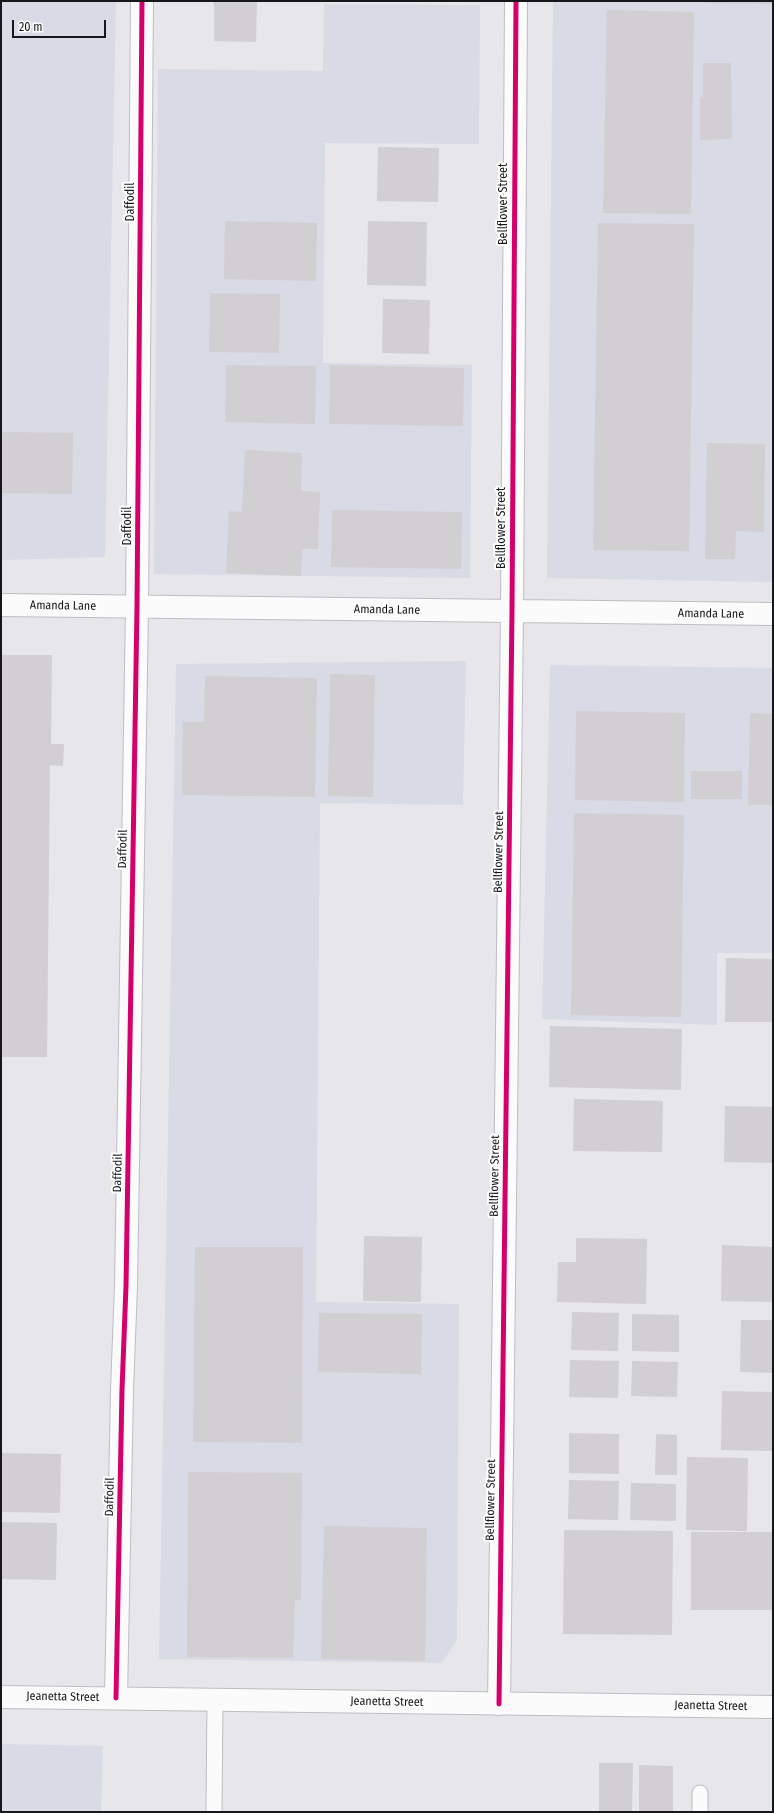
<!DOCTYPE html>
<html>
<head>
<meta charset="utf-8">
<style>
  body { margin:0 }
  #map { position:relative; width:774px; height:1813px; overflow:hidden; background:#e6e6eb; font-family:"Fira Sans Condensed",sans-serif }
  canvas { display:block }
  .frame { position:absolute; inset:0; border:2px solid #16171a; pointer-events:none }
  .scale { position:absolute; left:12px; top:20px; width:94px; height:18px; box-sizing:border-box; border:2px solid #16171a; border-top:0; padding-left:5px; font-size:12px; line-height:14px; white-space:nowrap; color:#16171a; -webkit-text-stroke:3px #fff; paint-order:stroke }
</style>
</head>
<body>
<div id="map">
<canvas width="774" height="1813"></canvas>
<div class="frame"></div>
<div class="scale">20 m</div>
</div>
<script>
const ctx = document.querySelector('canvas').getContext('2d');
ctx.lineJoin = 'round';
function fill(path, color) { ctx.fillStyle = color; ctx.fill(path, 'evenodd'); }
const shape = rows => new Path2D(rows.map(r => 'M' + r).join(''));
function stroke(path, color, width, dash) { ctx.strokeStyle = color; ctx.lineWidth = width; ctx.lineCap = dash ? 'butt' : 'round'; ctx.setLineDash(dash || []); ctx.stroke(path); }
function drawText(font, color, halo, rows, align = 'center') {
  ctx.font = font + ' "Fira Sans Condensed",sans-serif'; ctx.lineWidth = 4; ctx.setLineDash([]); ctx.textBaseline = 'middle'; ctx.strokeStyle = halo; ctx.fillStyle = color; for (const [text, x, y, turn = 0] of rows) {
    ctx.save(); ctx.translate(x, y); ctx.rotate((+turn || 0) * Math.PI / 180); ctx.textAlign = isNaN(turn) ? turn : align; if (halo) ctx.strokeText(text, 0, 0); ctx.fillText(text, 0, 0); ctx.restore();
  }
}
fill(shape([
  [1,1,116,1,105,557,1,560],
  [553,1,773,1,773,582,547,578],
  [324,4,480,5,479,144,325,143,323,363,472,365,470,578,154,574,158,69,323,71],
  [466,661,463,805,320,803,316,1302,459,1304,457,1640,442,1663,159,1659,176,664],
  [550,665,773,668,773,953,717,953,717,1025,542,1019],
  [1,1744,103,1746,101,1812,1,1812]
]), '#d8dae5');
fill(shape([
  [214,1,257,1,256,42,214,41],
  [705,1,773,1,773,4,705,3],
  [607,10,694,12,691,214,603,213],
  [703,63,731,63,732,139,700,140,700,97,703,97],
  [378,147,439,148,438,202,377,201],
  [225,221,317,223,316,281,224,279],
  [368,221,427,222,426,286,367,285],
  [598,223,694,224,689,551,593,550],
  [210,293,280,294,279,353,209,352],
  [383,299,430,300,429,354,382,353],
  [226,365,316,366,315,424,225,422],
  [330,365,464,368,463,426,329,424],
  [1,432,73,433,72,494,1,493],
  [707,443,765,444,764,532,736,531,735,559,705,559],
  [245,450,302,453,301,491,320,492,318,549,302,549,301,576,226,573,229,511,242,512],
  [332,510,462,512,461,569,331,567],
  [1,655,52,655,51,744,64,744,63,766,50,765,47,1057,1,1057],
  [330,674,375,675,373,797,328,796],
  [205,676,317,678,315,797,182,795,183,722,204,722],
  [576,711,685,713,684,802,575,800],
  [750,713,773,714,773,805,748,805],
  [691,771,742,771,742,799,691,799],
  [574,813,684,815,681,1017,571,1015],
  [726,958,773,959,773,1022,725,1022],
  [550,1026,682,1029,681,1090,549,1087],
  [574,1099,663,1101,662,1152,573,1151],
  [725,1106,773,1107,773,1163,724,1162],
  [364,1236,422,1237,421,1302,363,1301],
  [576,1238,647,1239,646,1304,557,1302,558,1262,576,1262],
  [722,1245,773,1247,773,1302,721,1301],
  [195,1247,303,1247,302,1443,193,1442],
  [572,1312,619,1313,618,1351,571,1350],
  [319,1313,422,1314,421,1374,318,1372],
  [632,1314,679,1315,679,1352,632,1351],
  [741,1320,773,1320,773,1373,740,1372],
  [570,1360,619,1361,618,1398,569,1397],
  [632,1361,678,1362,677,1397,631,1396],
  [722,1391,773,1392,773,1451,721,1450],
  [569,1433,619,1434,619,1474,569,1473],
  [656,1434,677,1435,677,1475,655,1475],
  [1,1453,61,1454,60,1513,1,1512],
  [687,1457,748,1458,747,1531,686,1530],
  [188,1472,302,1473,301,1600,295,1600,293,1658,187,1657],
  [569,1480,619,1481,618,1520,568,1519],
  [631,1483,676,1484,676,1521,630,1520],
  [1,1522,57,1523,56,1580,1,1579],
  [324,1526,427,1528,425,1661,321,1659],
  [564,1530,673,1531,672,1635,563,1634],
  [691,1532,773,1532,773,1610,691,1610],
  [599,1763,633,1763,632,1812,599,1812],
  [639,1765,673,1766,673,1812,639,1812]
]), '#d1cfd1');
const service = shape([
  [214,1812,215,1699],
  [700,1812,700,1793]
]);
const minor = shape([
  [1,605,773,614],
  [116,1698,122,1390,126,1286,137,607,142,1],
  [499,1704,512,611,516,1]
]);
const tertiary = shape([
  [1,1697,773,1707]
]);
stroke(service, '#bebec2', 17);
stroke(minor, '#bebec2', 24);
stroke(tertiary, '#bebec2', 24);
stroke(service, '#fbfbfc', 15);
stroke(minor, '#fbfbfc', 22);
stroke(tertiary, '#fbfbfc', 22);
stroke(shape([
  [116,1698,122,1390,126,1286,137,607,142,1],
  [499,1704,512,611,516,1]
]), '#d6006c', 5);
drawText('12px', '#16171a', '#fff', [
  ["Daffodil",131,202,-90],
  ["Bellflower Street",504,204,-90],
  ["Daffodil",128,526,-90],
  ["Bellflower Street",502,528,-90],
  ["Amanda Lane",63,606,1],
  ["Amanda Lane",387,610,1],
  ["Amanda Lane",711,614,1],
  ["Daffodil",123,849,-89],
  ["Bellflower Street",499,852,-89],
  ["Daffodil",118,1173,-89],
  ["Bellflower Street",495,1176,-89],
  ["Daffodil",110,1497,-89],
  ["Bellflower Street",491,1500,-89],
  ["Jeanetta Street",63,1697,1],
  ["Jeanetta Street",387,1702,1],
  ["Jeanetta Street",711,1706,1]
]);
</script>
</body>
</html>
